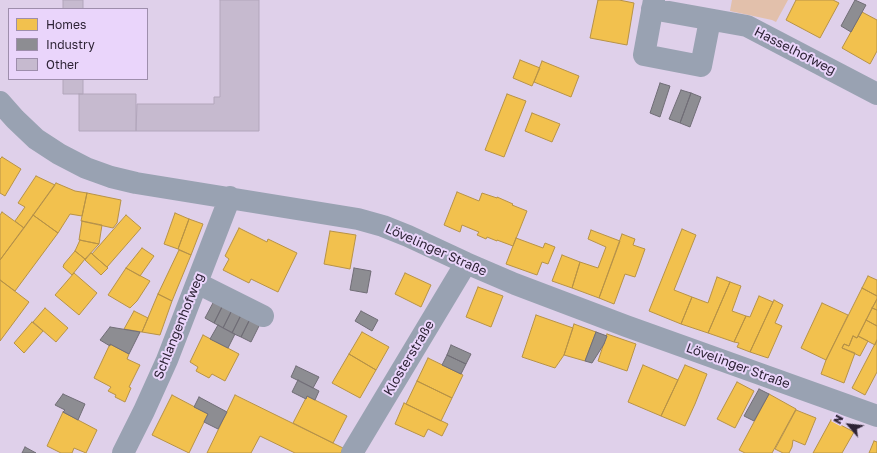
<!DOCTYPE html>
<html>
<head>
<meta charset="utf-8">
<style>
  body { margin:0 }
  #map { position:relative; width:877px; height:453px; overflow:hidden; background:#dfd0ea; font-family:"Golos Text",sans-serif }
  canvas { display:block }
  .legend { position:absolute; left:8px; top:8px; width:140px; height:72px; box-sizing:border-box; background:#ead5fb; border:1px solid #9e8eac; margin:0; padding:5px 7px; list-style:none; font-size:12px; color:#2d2335 }
  .legend li { display:flex; align-items:center; gap:8px; height:20px }
  .legend b { width:20px; border:1px solid #9e8eac }
  .north { position:absolute; left:829px; top:405px; width:40px; height:40px; -webkit-text-stroke:3px #ead5fb; paint-order:stroke; rotate:298deg; font-size:11px; font-weight:700; line-height:16px; text-align:center; color:#2d2335 }
  .north::after { content:''; display:block; margin:auto; width:14px; height:18px; background:#2d2335; clip-path:polygon(50% 0,100% 100%,50% 72%,0 100%) }
</style>
</head>
<body>
<div id="map">
<canvas width="877" height="453"></canvas>
<ul class="legend">
<li><b style="height:11px;background:#f2c14e"></b>Homes</li>
<li><b style="height:11px;background:#8d8d92"></b>Industry</li>
<li><b style="height:11px;background:#c6bacf"></b>Other</li>
</ul>
<div class="north">N</div>
</div>
<script>
const ctx = document.querySelector('canvas').getContext('2d');
ctx.lineJoin = 'round';
function fill(path, color) { ctx.fillStyle = color; ctx.fill(path, 'evenodd'); }
const shape = rows => new Path2D(rows.map(r => 'M' + r).join(''));
function stroke(path, color, width, dash) { ctx.strokeStyle = color; ctx.lineWidth = width; ctx.lineCap = dash ? 'butt' : 'round'; ctx.setLineDash(dash || []); ctx.stroke(path); }
function drawText(font, color, halo, rows, align = 'center') {
  ctx.font = font + ' "Golos Text",sans-serif'; ctx.lineWidth = 4; ctx.setLineDash([]); ctx.textBaseline = 'middle'; ctx.strokeStyle = halo; ctx.fillStyle = color; for (const [text, x, y, turn = 0] of rows) {
    ctx.save(); ctx.translate(x, y); ctx.rotate((+turn || 0) * Math.PI / 180); ctx.textAlign = isNaN(turn) ? turn : align; if (halo) ctx.strokeText(text, 0, 0); ctx.fillText(text, 0, 0); ctx.restore();
  }
}
fill(shape([
  [732,0,788,0,776,22,772,20,730,11]
]), '#e2c0ab');
const homes = shape([
  [598,0,619,0,634,3,627,45,590,38,598,0],
  [796,0,833,0,839,3,820,38,786,20,796,0],
  [862,12,877,20,877,51,870,64,842,48,862,12],
  [520,60,540,68,532,86,513,78,520,60],
  [542,61,579,76,571,97,534,82,542,61],
  [507,94,526,101,504,157,485,150,507,94],
  [532,113,560,124,552,142,525,131,532,113],
  [2,157,21,169,5,196,0,193,0,159,2,157],
  [36,176,55,185,24,228,15,221,25,207,18,203,36,176],
  [56,183,75,191,87,193,82,216,70,214,58,233,33,215,56,183],
  [457,192,479,201,482,193,497,198,497,197,513,204,512,205,527,211,513,246,497,240,497,241,487,237,486,239,477,235,479,232,462,225,460,232,444,225,457,192],
  [87,193,121,200,117,223,113,228,81,221,87,193],
  [2,212,24,228,0,260,0,215,2,212],
  [175,213,189,219,178,249,164,244,175,213],
  [33,215,58,233,15,291,0,280,0,260,33,215],
  [126,215,141,228,107,267,92,254,126,215],
  [189,219,203,224,191,255,178,249,189,219],
  [82,221,102,225,99,244,79,240,82,221],
  [239,228,267,242,268,239,297,253,278,292,251,279,249,283,223,270,229,259,225,256,239,228],
  [682,229,696,235,674,290,692,297,681,324,649,311,682,229],
  [591,230,620,241,599,298,572,288,580,262,598,268,606,247,588,239,591,230],
  [330,231,356,235,350,269,324,264,330,231],
  [622,234,635,239,633,245,645,249,635,277,625,274,614,304,599,298,622,234],
  [516,238,543,248,545,243,555,247,548,264,542,262,537,275,506,264,516,238],
  [80,240,99,244,85,259,75,251,80,240],
  [142,248,154,256,140,276,126,268,142,248],
  [179,250,191,255,172,301,158,294,179,250],
  [75,251,85,259,72,275,63,267,64,264,75,251],
  [91,253,108,268,101,275,85,260,91,253],
  [562,255,580,262,572,288,552,281,562,255],
  [126,268,150,281,137,301,130,308,108,295,126,268],
  [74,273,97,293,79,315,55,295,74,273],
  [405,273,431,285,421,307,395,294,405,273],
  [868,276,877,280,877,296,862,288,868,276],
  [717,277,730,282,708,333,681,324,692,297,708,303,717,277],
  [0,280,29,302,0,341,0,280],
  [730,282,741,286,732,311,746,316,734,342,708,333,730,282],
  [478,287,503,296,491,327,466,317,478,287],
  [862,288,877,296,877,299,857,338,853,336,849,346,844,344,842,348,855,353,844,383,821,374,826,360,862,288],
  [158,294,172,301,160,335,142,332,158,294],
  [759,296,773,302,750,352,737,347,739,343,734,342,746,316,750,317,759,296],
  [877,299,877,310,872,308,877,299],
  [774,300,783,305,775,323,782,326,768,358,750,352,774,300],
  [822,303,848,315,826,360,801,348,822,303],
  [45,308,68,328,56,342,33,322,45,308],
  [872,308,877,310,877,326,866,320,872,308],
  [134,311,148,318,142,332,124,329,134,311],
  [536,315,573,328,564,355,555,368,522,357,536,315],
  [866,320,877,326,877,340,875,345,858,336,866,320],
  [32,322,43,331,24,353,14,343,32,322],
  [574,324,596,332,585,361,564,355,574,324],
  [362,332,389,347,376,370,349,354,362,332],
  [607,334,636,344,627,371,598,361,607,334],
  [203,335,239,354,225,381,212,374,209,378,196,371,198,367,190,362,203,335],
  [853,336,857,338,858,336,868,341,860,356,842,348,844,344,849,346,853,336],
  [877,340,877,372,865,395,852,388,877,340],
  [110,344,129,354,127,359,140,365,129,387,131,388,125,402,115,397,116,395,108,391,111,387,94,378,110,344],
  [349,354,376,370,360,398,332,383,349,354],
  [428,358,463,375,452,398,417,381,428,358],
  [643,365,678,380,661,416,628,402,643,365],
  [685,365,707,374,695,404,685,426,661,416,685,365],
  [417,381,452,398,441,421,406,404,417,381],
  [737,382,754,391,735,428,717,419,737,382],
  [769,394,796,409,772,453,745,453,739,450,769,394],
  [172,395,208,414,189,453,152,435,172,395],
  [235,395,343,448,341,453,295,453,260,436,251,453,207,453,235,395],
  [307,396,347,416,333,443,293,423,307,396],
  [404,403,448,424,442,436,428,429,424,437,395,424,404,403],
  [796,410,816,418,805,445,793,440,792,447,789,453,783,453,775,449,796,410],
  [63,412,97,430,86,453,74,448,72,453,61,453,47,446,63,412],
  [831,420,854,432,842,453,813,453,831,420],
  [874,441,877,442,877,453,869,453,874,441]
]);
fill(homes, '#f2c14e');
stroke(homes, '#b79246', 1);
const industry = shape([
  [855,0,866,5,851,32,841,26,855,0],
  [660,83,670,86,660,117,650,113,660,83],
  [681,90,691,93,680,123,669,119,681,90],
  [691,93,701,97,690,127,680,123,691,93],
  [354,268,371,271,367,293,350,290,354,268],
  [214,301,223,305,214,323,205,318,214,301],
  [223,305,232,310,223,328,214,323,223,305],
  [232,310,241,315,232,333,223,328,232,310],
  [361,311,378,320,372,331,355,321,361,311],
  [241,315,250,319,241,337,232,333,241,315],
  [250,319,260,324,251,342,241,337,250,319],
  [218,325,235,334,228,348,210,339,218,325],
  [110,327,140,332,129,354,110,344,110,346,100,340,110,327],
  [596,332,607,336,604,344,592,363,585,361,596,332],
  [451,345,471,354,466,364,447,355,451,345],
  [447,355,466,364,461,374,442,365,447,355],
  [296,366,319,377,313,388,291,377,296,366],
  [298,380,319,391,315,400,307,396,306,399,292,392,298,380],
  [759,389,769,394,754,421,744,416,759,389],
  [63,394,85,404,78,420,63,412,65,410,55,405,63,394],
  [199,397,227,412,218,429,204,422,208,414,194,407,199,397],
  [25,447,36,453,22,453,25,447]
]);
fill(industry, '#8d8d92');
stroke(industry, '#706d76', 1);
const building = shape([
  [63,0,83,0,83,9,63,9,63,0],
  [220,0,259,0,259,131,136,131,137,104,214,104,214,97,220,97,220,0],
  [63,79,83,79,83,94,63,94,63,79],
  [79,94,136,94,136,131,79,131,79,94]
]);
fill(building, '#c6bacf');
stroke(building, '#b2a6bb', 1);
stroke(shape([
  [654,0,644,55,701,66,710,20],
  [652,9,747,26,877,94],
  [0,102,15,119,36,139,59,154,86,168,111,177,136,183,358,219,383,226,408,236,466,263,515,284,626,326,877,416],
  [197,283,263,316],
  [123,453,144,411,167,360,230,197],
  [352,453,466,263]
]), '#99a2b2', 22);
drawText('13px', '#2d2335', '#ead5fb', [
  ["Hasselhofweg",795,51,27],
  ["Lövelinger Straße",436,250,24],
  ["Schlangenhofweg",179,326,-68],
  ["Klosterstraße",409,358,-59],
  ["Lövelinger Straße",738,366,20]
]);
</script>
</body>
</html>
